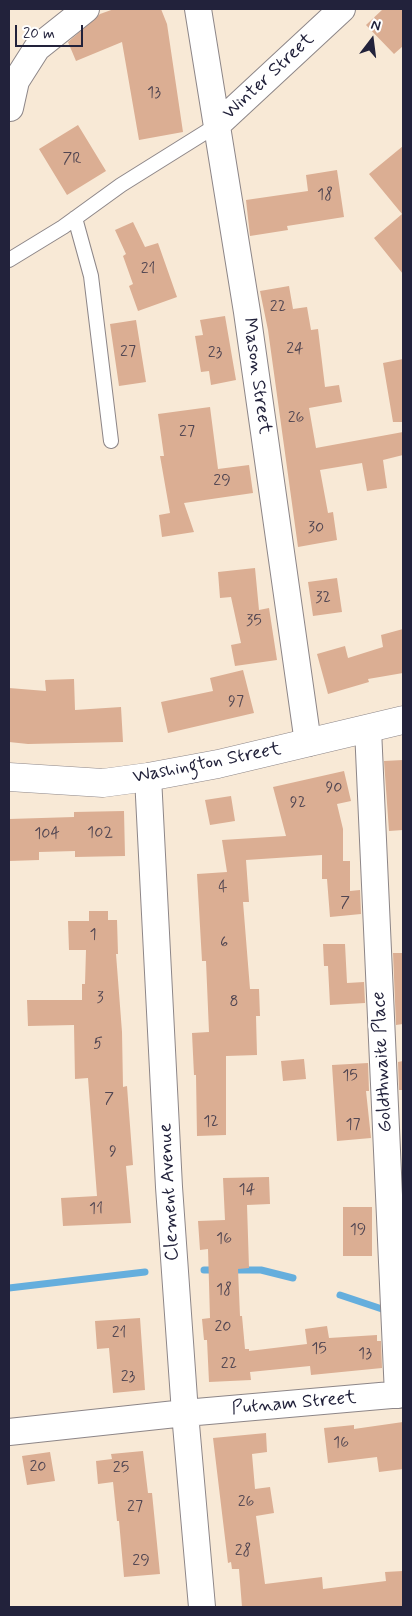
<!DOCTYPE html>
<html>
<head>
<meta charset="utf-8">
<style>
  body { margin:0 }
  #map { position:relative; width:412px; height:1616px; overflow:hidden; background:#f8e9d6; font-family:Mynerve,sans-serif }
  canvas { display:block }
  .frame { position:absolute; inset:0; border:10px solid #22223b; pointer-events:none }
  .north { position:absolute; left:347px; top:15px; width:50px; height:50px; -webkit-text-stroke:4px #fff; paint-order:stroke; rotate:15deg; font-size:14px; font-weight:700; line-height:20px; text-align:center; color:#22223b }
  .north::after { content:''; display:block; margin:auto; width:18px; height:22px; background:#22223b; clip-path:polygon(50% 0,100% 100%,50% 72%,0 100%) }
  .scale { position:absolute; left:15px; top:25px; width:68px; height:22px; box-sizing:border-box; border:2px solid #22223b; border-top:0; padding-left:6px; font-size:15px; line-height:18px; white-space:nowrap; color:#22223b; -webkit-text-stroke:4px #fff; paint-order:stroke }
</style>
</head>
<body>
<div id="map">
<canvas width="412" height="1616"></canvas>
<div class="frame"></div>
<div class="north">N</div>
<div class="scale">20 m</div>
</div>
<script>
const ctx = document.querySelector('canvas').getContext('2d');
ctx.lineJoin = 'round';
const shape = rows => new Path2D(rows.map(r => 'M' + r).join(''));
function stroke(path, color, width, dash) { ctx.strokeStyle = color; ctx.lineWidth = width; ctx.lineCap = dash ? 'butt' : 'round'; ctx.setLineDash(dash || []); ctx.stroke(path); }
function fill(path, color) { ctx.fillStyle = color; ctx.fill(path, 'evenodd'); }
function drawText(font, color, halo, rows, align = 'center') {
  ctx.font = font + ' Mynerve,sans-serif'; ctx.lineWidth = 5; ctx.setLineDash([]); ctx.textBaseline = 'middle'; ctx.strokeStyle = halo; ctx.fillStyle = color; for (const [text, x, y, turn = 0] of rows) {
    ctx.save(); ctx.translate(x, y); ctx.rotate((+turn || 0) * Math.PI / 180); ctx.textAlign = isNaN(turn) ? turn : align; if (halo) ctx.strokeText(text, 0, 0); ctx.fillText(text, 0, 0); ctx.restore();
  }
}
stroke(shape([
  [204,1270,218,1270],
  [229,1270,261,1270,293,1278],
  [9,1288,145,1272],
  [340,1295,382,1309]
]), '#65aedd', 7);
fill(shape([
  [114,9,161,9,167,24,183,132,139,140,122,42,76,61,68,42,100,14],
  [383,9,403,9,403,46,394,54,366,25],
  [78,125,106,171,67,195,39,149],
  [403,146,403,274,374,238,402,214,369,174],
  [337,170,344,217,287,226,288,230,250,236,246,200,308,191,306,175],
  [133,222,145,247,158,243,177,297,138,311,129,286,133,284,123,256,126,254,115,230],
  [289,286,293,309,307,307,311,330,318,329,325,387,339,385,342,402,309,408,316,448,403,432,403,455,383,460,387,488,367,491,362,463,320,470,328,513,333,512,337,540,298,547,268,330,260,291],
  [225,316,236,380,211,385,209,371,201,372,195,336,203,335,200,320],
  [136,320,146,382,119,386,110,324],
  [403,359,403,422,393,422,383,363],
  [210,407,218,469,249,465,253,493,184,503,194,532,162,537,159,515,170,513,160,456,164,456,158,414],
  [255,568,259,610,269,608,277,660,235,666,231,645,241,643,231,597,220,598,218,572],
  [337,578,342,612,313,616,308,582],
  [403,629,403,673,368,679,369,682,328,694,317,654,345,646,348,658,383,647,381,635],
  [243,670,254,713,168,733,161,702,213,691,210,678],
  [74,679,75,710,121,707,123,742,28,744,9,742,9,688,46,691,45,680],
  [403,760,403,830,389,831,384,761],
  [344,771,351,801,337,804,343,829,343,861,350,861,350,891,360,890,361,914,330,917,327,879,322,879,322,855,246,860,249,902,243,902,250,989,259,989,260,1016,256,1016,257,1055,226,1056,226,1135,197,1136,196,1075,194,1075,192,1033,209,1032,206,961,202,961,197,874,227,872,222,840,286,836,273,787],
  [231,796,235,821,210,825,205,800],
  [124,811,125,856,75,857,75,851,39,852,39,860,9,861,9,819,74,817,74,812],
  [89,911,108,911,108,920,117,920,118,954,116,954,122,1032,123,1087,127,1086,133,1165,126,1166,131,1223,63,1226,61,1198,97,1196,88,1078,75,1079,74,1025,28,1026,27,1000,82,1000,82,984,85,984,86,950,69,950,68,921,89,921],
  [323,944,345,944,347,983,364,982,365,1003,330,1005,328,966,324,966],
  [393,953,403,953,403,1024,396,1025],
  [304,1059,306,1079,283,1081,281,1061],
  [403,1061,403,1090,399,1090,398,1062],
  [368,1063,369,1091,366,1091,371,1138,337,1141,332,1065],
  [269,1177,270,1204,247,1205,249,1268,238,1269,240,1316,242,1316,245,1349,249,1349,249,1351,307,1344,305,1329,327,1326,329,1338,377,1335,377,1341,381,1341,382,1368,311,1375,310,1366,250,1372,251,1380,209,1382,207,1340,204,1340,202,1319,210,1318,208,1249,200,1250,198,1221,225,1220,223,1178],
  [343,1207,372,1207,372,1256,343,1256],
  [140,1318,145,1390,113,1393,109,1348,97,1349,95,1321],
  [403,1422,403,1469,379,1472,377,1457,328,1463,324,1428,354,1425,354,1429],
  [266,1433,267,1452,252,1454,255,1489,270,1487,274,1513,256,1516,265,1584,322,1577,323,1589,386,1581,385,1572,403,1571,403,1607,242,1607,239,1569,232,1569,231,1562,228,1563,213,1438],
  [143,1451,148,1493,152,1493,160,1574,124,1577,119,1521,117,1521,113,1482,98,1484,96,1461,112,1459,111,1454],
  [50,1452,55,1481,27,1485,22,1456]
]), '#dbae93');
const service = shape([
  [75,218,91,276,111,441],
  [9,260,63,227,121,185,217,125]
]);
const minor = shape([
  [198,9,247,312,308,743],
  [10,108,16,81,37,48,86,9],
  [217,125,342,9],
  [368,729,398,1395],
  [148,777,169,1187,185,1413,202,1607],
  [9,1432,185,1413,403,1394]
]);
const secondary = shape([
  [9,777,103,783,148,777,218,764,403,720]
]);
stroke(service, '#8d8688', 16);
stroke(minor, '#8d8688', 28);
stroke(secondary, '#8d8688', 29);
stroke(service, '#fff', 14);
stroke(minor, '#fff', 26);
stroke(secondary, '#fff', 28);
drawText('16px', '#504551', null, [
  ["13",154,94],
  ["7R",72,160],
  ["18",325,196],
  ["21",148,270],
  ["22",278,308],
  ["24",295,350],
  ["27",128,353],
  ["23",215,354],
  ["26",296,419],
  ["27",187,433],
  ["29",222,482],
  ["30",316,529],
  ["32",323,599],
  ["35",254,622],
  ["97",236,703],
  ["90",334,789],
  ["92",298,804],
  ["102",100,834],
  ["104",47,835],
  ["4",223,888],
  ["7",345,904],
  ["1",93,936],
  ["6",224,944],
  ["3",100,999],
  ["8",234,1003],
  ["5",98,1045],
  ["15",350,1077],
  ["7",109,1100],
  ["12",211,1123],
  ["17",353,1126],
  ["9",113,1153],
  ["14",247,1191],
  ["11",96,1210],
  ["19",358,1231],
  ["16",224,1240],
  ["18",224,1291],
  ["20",223,1328],
  ["21",119,1334],
  ["15",319,1350],
  ["13",365,1355],
  ["22",229,1365],
  ["23",128,1378],
  ["16",341,1444],
  ["20",38,1468],
  ["25",121,1469],
  ["26",246,1503],
  ["27",135,1508],
  ["28",243,1552],
  ["29",141,1562]
]);
drawText('19px', '#22223b', '#fff', [
  ["Winter Street",269,77,-43],
  ["Mason Street",256,376,82],
  ["Washington Street",207,764,-11],
  ["Goldthwaite Place",383,1062,-93],
  ["Clement Avenue",170,1192,-93],
  ["Putnam Street",294,1404,-5]
]);
</script>
</body>
</html>
